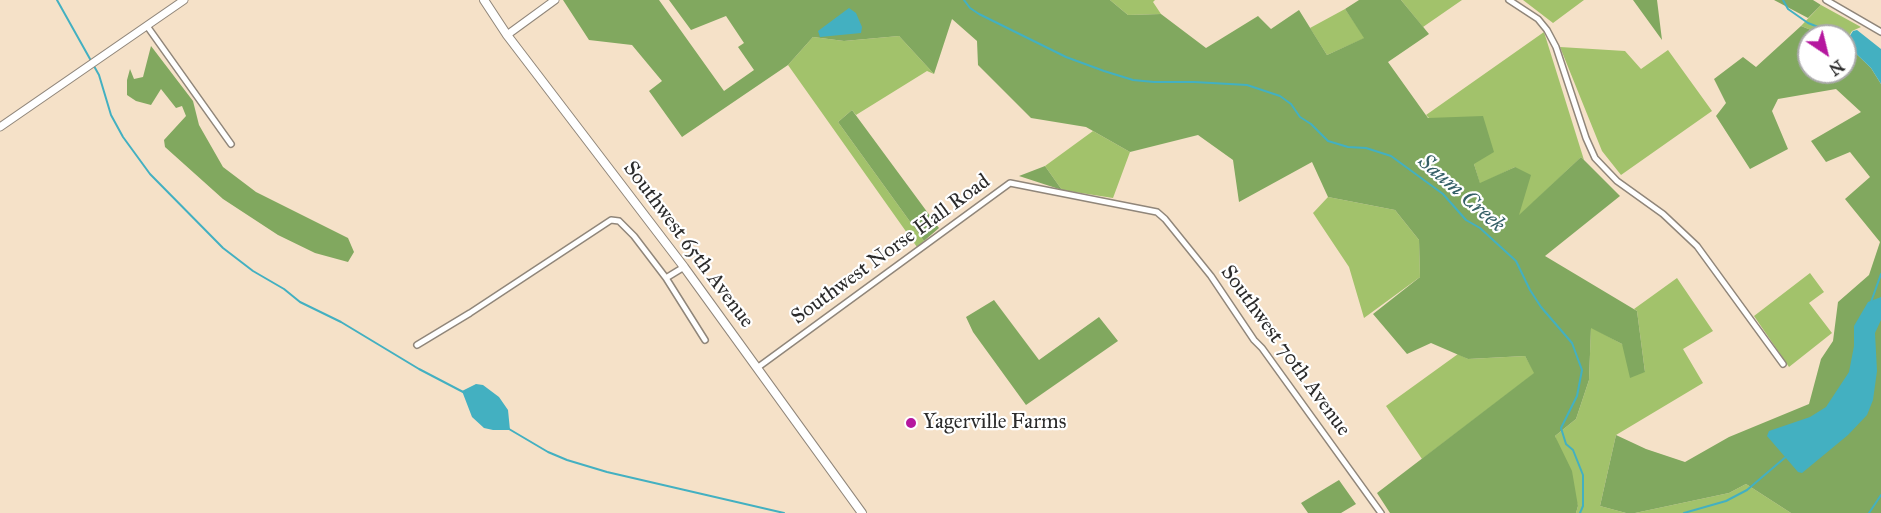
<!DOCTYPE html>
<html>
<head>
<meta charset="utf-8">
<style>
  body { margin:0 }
  #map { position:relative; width:1881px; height:513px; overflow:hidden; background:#f5e1c8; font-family:"IM FELL Great Primer",serif }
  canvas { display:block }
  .north { position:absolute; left:1797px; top:24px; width:60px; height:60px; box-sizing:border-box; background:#fff; border:2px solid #aaa; border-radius:50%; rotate:145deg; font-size:16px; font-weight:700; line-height:24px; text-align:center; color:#2b2b2b }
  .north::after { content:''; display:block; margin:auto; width:21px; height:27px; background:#b5179e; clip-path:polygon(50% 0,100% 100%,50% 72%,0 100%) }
</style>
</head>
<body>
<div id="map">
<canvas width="1881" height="513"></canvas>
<div class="north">N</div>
</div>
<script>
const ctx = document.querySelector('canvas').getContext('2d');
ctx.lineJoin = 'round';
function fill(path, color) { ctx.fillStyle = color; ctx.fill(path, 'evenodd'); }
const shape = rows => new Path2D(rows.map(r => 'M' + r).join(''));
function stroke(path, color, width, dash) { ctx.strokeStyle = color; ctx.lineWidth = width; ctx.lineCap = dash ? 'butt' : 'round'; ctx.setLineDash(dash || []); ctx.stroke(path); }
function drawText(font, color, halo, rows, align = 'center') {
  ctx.font = font + ' "IM FELL Great Primer",serif'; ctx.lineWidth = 4.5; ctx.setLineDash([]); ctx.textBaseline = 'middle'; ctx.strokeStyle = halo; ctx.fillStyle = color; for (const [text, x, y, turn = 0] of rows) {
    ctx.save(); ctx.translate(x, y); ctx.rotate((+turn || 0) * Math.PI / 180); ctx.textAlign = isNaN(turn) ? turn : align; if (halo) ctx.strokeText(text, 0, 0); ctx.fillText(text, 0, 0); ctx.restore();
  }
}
fill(shape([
  [1110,0,1155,0,1153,2,1161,14,1128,15],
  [1401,0,1462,0,1423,27],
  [1523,0,1584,0,1553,23],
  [1821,5,1861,27,1852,31,1845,43,1845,36,1826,36,1801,26],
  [1345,9,1365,38,1327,55,1310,28],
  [1544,32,1584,160,1581,157,1518,217,1515,167,1480,184,1474,164,1426,115],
  [899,36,934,74,927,71,856,115,852,110,838,122,924,241,917,247,788,65,813,37,844,41],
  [1560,47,1625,51,1641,69,1668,50,1712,111,1621,175,1602,151],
  [1093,131,1130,152,1113,198,1062,190,1045,166],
  [1328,197,1395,210,1419,240,1420,277,1364,318,1349,267,1313,213],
  [1810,273,1824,292,1809,303,1832,333,1789,367,1754,316],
  [1677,278,1713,331,1683,349,1703,383,1616,435,1600,506,1626,513,1576,513,1578,506,1555,436,1576,419,1589,380,1591,327,1622,344,1645,372,1637,311,1634,309],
  [1458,354,1468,359,1525,356,1535,373,1422,459,1386,406],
  [1746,484,1791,513,1635,513,1729,493]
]), '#a2c26b');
fill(shape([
  [563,0,659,0,724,91,754,70,738,47,744,43,726,16,691,30,669,0,1110,0,1128,15,1161,14,1206,48,1258,16,1271,29,1299,10,1327,55,1364,38,1345,9,1359,0,1401,0,1429,34,1388,62,1428,118,1483,116,1494,152,1474,164,1480,183,1515,167,1531,175,1519,215,1581,157,1620,196,1545,256,1637,311,1645,372,1630,378,1622,344,1591,328,1589,380,1576,419,1555,436,1572,471,1578,506,1576,513,1390,513,1377,493,1534,373,1525,356,1468,359,1431,343,1407,354,1373,314,1420,277,1419,240,1395,210,1328,197,1312,162,1239,202,1233,160,1198,135,1130,152,1086,127,1031,118,978,65,977,41,952,19,934,74,899,36,844,41,813,37,788,65,682,137,649,91,662,81,632,45,589,40],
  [1633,0,1657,0,1662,40],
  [1774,0,1813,0,1821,5,1808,18],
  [1801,26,1826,36,1809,36,1809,72,1845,72,1845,43,1871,68,1881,84,1881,513,1791,513,1746,484,1729,493,1635,513,1626,513,1600,506,1616,435,1646,449,1685,462,1729,437,1809,404,1821,359,1833,341,1838,302,1869,275,1880,242,1845,199,1870,177,1850,152,1826,162,1811,141,1861,112,1836,89,1778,99,1772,111,1788,149,1750,169,1716,116,1726,103,1714,79,1743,57,1756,67],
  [151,46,193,101,199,125,223,167,256,192,348,238,354,252,348,262,315,253,278,235,223,199,165,147,164,140,186,116,182,106,176,108,161,89,151,105,136,101,127,95,127,80,130,69,134,79,143,77],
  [852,110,939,228,924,241,838,122],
  [1045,166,1062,190,1019,176],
  [994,300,1039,360,1099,317,1118,341,1026,405,973,332,966,317],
  [1339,480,1356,504,1341,513,1308,513,1301,503]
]), '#81a85f');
fill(shape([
  [849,8,856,13,862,27,861,33,820,37,818,31],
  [1857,30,1881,49,1881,84,1871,68,1845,43,1853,31],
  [1881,297,1881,320,1875,333,1877,371,1873,400,1867,415,1848,435,1802,473,1798,472,1767,436,1769,431,1810,417,1826,407,1849,372,1854,346,1854,326,1868,302],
  [476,384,483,385,499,397,508,410,510,430,493,430,484,428,472,417,462,391]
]), '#43b0c1');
stroke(shape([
  [57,0,99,75,111,115,123,137,150,174,223,248,253,271,284,289,300,302,341,322,419,369,465,393],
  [964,0,970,8,979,14,1066,57,1104,71,1133,80,1154,82,1194,82,1247,85,1280,96,1291,104,1300,117,1311,124,1328,141,1348,147,1366,148,1391,156,1443,194,1466,220,1480,228,1516,261,1530,290,1541,307,1572,343,1582,370,1577,396,1561,428,1566,444,1573,450,1583,475,1583,506,1580,513],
  [1783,0,1788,9,1808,23,1841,36],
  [1871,302,1881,274],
  [509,429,548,452,567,460,607,472,784,513],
  [1684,513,1726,501,1747,490,1788,455],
  [1869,513,1881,495]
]), '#43b0c1', 2);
const minor = shape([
  [1509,0,1538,19,1547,30,1556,47,1586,138,1595,158,1617,181,1663,214,1697,246,1783,364],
  [1826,0,1881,32],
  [147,26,231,144],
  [666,278,684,267],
  [417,345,470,313,611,220,619,221,634,236,666,278,705,340],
  [757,368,1010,183,1157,212,1165,219,1211,276,1254,340,1262,348,1381,513]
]);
const tertiary = shape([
  [507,35,555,0],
  [0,127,184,0]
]);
const secondary = shape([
  [484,0,507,35,684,267,862,513]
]);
stroke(minor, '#90867a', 8);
stroke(tertiary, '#90867a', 9);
stroke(secondary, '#90867a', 10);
stroke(minor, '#fff', 5);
stroke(tertiary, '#fff', 7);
stroke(secondary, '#fff', 8);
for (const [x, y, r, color] of [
  [911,423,6,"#b5179e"]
]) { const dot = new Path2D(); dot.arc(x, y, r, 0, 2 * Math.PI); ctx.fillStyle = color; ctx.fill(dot); stroke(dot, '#fff', 2); }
drawText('21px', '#2b2b2b', '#fff', [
  ["Southwest 65th Avenue",688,245,53],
  ["Southwest Norse Hall Road",891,250,-36],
  ["Southwest 70th Avenue",1285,351,54]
]);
drawText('21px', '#2b2b2b', '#fff', [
  ["Yagerville Farms",923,423]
], 'left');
drawText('italic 22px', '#356067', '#fff', [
  ["Saum Creek",1461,194,41]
]);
</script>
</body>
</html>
